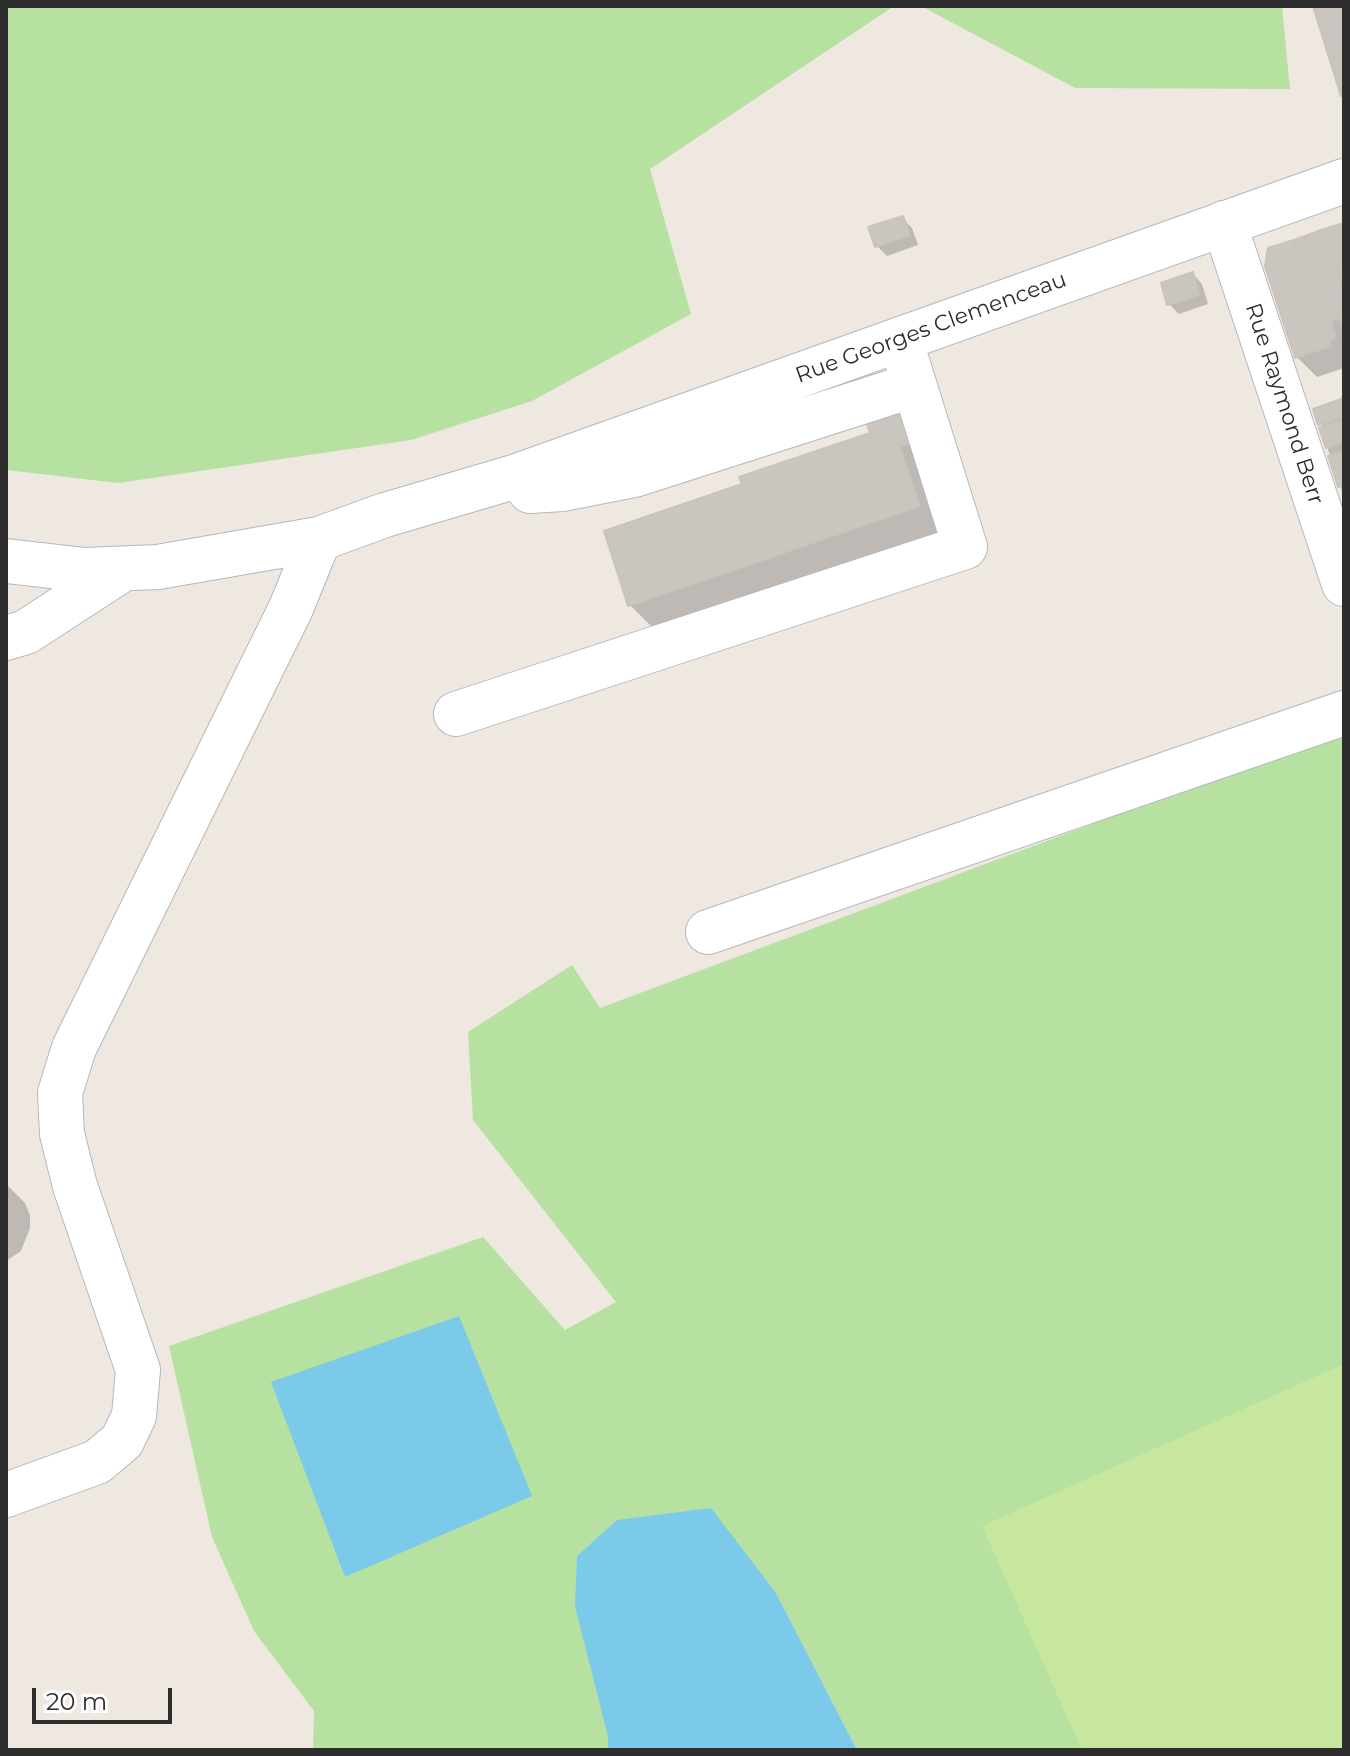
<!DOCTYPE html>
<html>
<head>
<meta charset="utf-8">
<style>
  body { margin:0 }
  #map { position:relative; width:1350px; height:1756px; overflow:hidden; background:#eee8e1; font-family:Montserrat,sans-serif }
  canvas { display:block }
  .frame { position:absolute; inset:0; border:8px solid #2d2d2d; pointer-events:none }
  .scale { position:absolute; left:32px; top:1688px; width:140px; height:36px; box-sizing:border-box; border:4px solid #2d2d2d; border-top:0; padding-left:10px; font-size:24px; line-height:28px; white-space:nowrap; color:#2d2d2d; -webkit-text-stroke:6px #fff; paint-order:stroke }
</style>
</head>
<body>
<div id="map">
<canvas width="1350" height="1756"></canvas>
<div class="frame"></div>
<div class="scale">20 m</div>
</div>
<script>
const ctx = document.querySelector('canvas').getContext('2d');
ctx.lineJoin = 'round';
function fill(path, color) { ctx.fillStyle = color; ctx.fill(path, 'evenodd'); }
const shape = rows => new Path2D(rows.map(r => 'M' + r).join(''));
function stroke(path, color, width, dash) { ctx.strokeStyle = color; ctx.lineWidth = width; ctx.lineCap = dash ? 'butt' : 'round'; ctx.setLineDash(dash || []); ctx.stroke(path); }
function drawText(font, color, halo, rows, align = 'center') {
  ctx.font = font + ' Montserrat,sans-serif'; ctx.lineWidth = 8; ctx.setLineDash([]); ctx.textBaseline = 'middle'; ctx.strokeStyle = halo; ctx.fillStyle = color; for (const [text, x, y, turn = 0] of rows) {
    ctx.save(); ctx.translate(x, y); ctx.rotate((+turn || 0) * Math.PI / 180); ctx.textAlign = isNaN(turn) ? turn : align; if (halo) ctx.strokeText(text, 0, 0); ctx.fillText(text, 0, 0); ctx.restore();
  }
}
fill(shape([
  [6,6,894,6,650,169,691,314,532,401,411,440,118,483,6,470],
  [921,6,1282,6,1290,89,1075,88],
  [1344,730,1344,1750,857,1750,776,1593,608,1737,608,1750,313,1750,314,1711,254,1631,212,1537,169,1346,483,1237,565,1330,616,1302,473,1120,468,1032,572,965,600,1008]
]), '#b6e1a1');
fill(shape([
  [1344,1364,1344,1750,1082,1750,982,1526]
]), '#c7e79e');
fill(shape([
  [459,1316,532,1496,345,1577,271,1382],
  [711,1508,776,1593,857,1750,608,1750,608,1737,575,1606,577,1556,617,1520]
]), '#7bcae9');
fill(shape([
  [902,218,912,228,918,245,887,256,877,246],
  [1344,224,1344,368,1317,377,1297,357,1269,250],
  [1193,274,1202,284,1208,304,1179,314,1169,304],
  [1344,400,1344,497,1321,429,1324,428,1320,424],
  [873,434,928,441,948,535,659,634,630,605,744,485],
  [6,1184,25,1203,30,1215,30,1228,21,1251,6,1261]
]), '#0003');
const building = shape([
  [1313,6,1344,6,1344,95,1341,96,1313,6],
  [903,216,910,235,875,247,868,227,903,216],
  [1344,223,1344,290,1343,290,1324,229,1344,223],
  [1324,229,1344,290,1344,331,1340,318,1331,321,1336,338,1329,340,1294,240,1324,229],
  [1294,240,1331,346,1295,358,1265,266,1268,248,1294,240],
  [1193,272,1199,295,1167,305,1161,283,1193,272],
  [1344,398,1344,416,1318,425,1313,409,1344,398],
  [899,409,910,443,899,446,920,506,628,606,604,531,742,484,739,477,870,433,866,421,899,409],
  [1344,419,1344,442,1326,448,1319,428,1344,419],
  [1344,451,1344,464,1332,468,1328,456,1344,451],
  [1344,464,1344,485,1338,487,1332,468,1344,464]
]);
fill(building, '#cac6bf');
stroke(building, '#c9c4ba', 2);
const minor = shape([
  [1224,223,1344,584],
  [530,491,563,489,634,475,914,385],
  [6,561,85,570,158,567,319,539,385,515,517,476,1344,181],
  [6,638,26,632,123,569],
  [456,714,965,547,900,339],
  [708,932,1344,713],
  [6,1495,97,1462,122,1441,134,1416,138,1370,75,1186,62,1134,60,1093,74,1048,291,608,319,539]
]);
stroke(minor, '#b4b7c0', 46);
stroke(minor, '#fff', 44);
drawText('22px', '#2d2d2d', '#fff', [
  ["Rue Georges Clemenceau",931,328,-20],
  ["Rue Raymond Berr",1284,404,72]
]);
</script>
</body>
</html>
